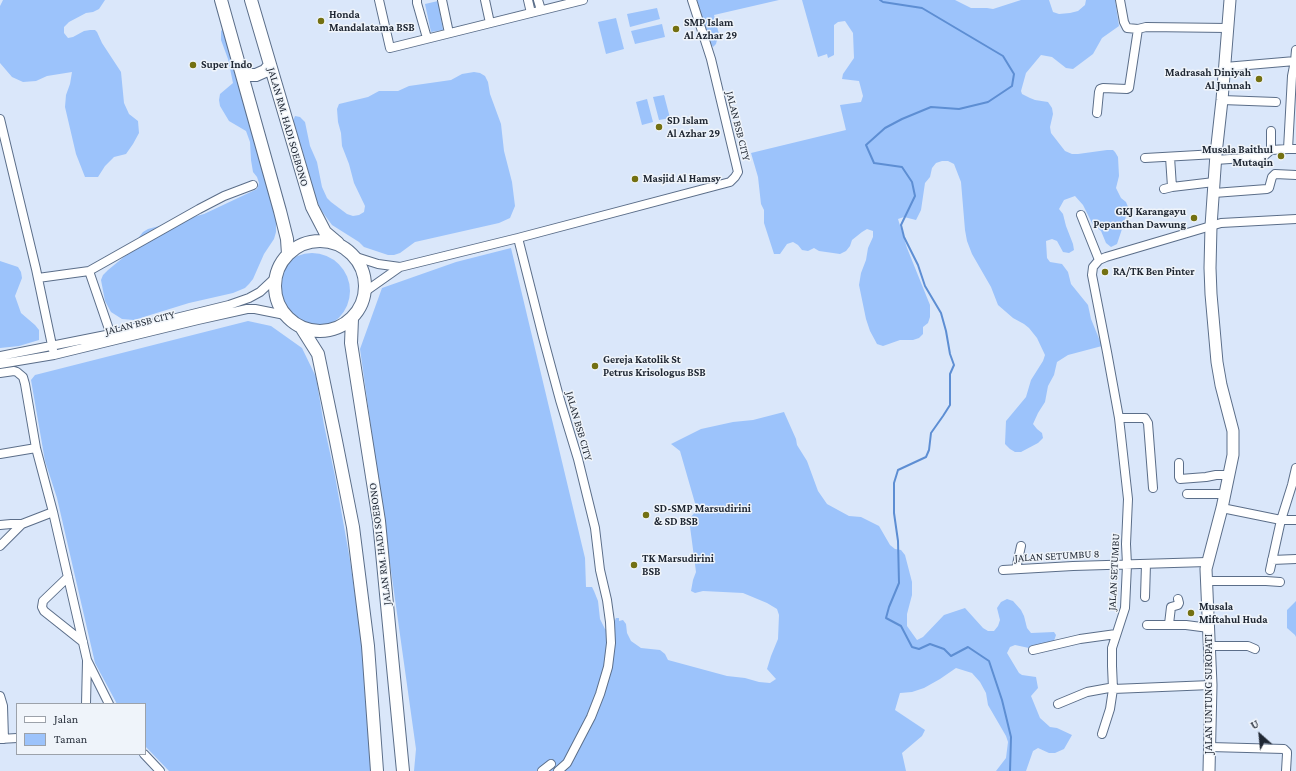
<!DOCTYPE html>
<html>
<head>
<meta charset="utf-8">
<style>
  body { margin:0 }
  #map { position:relative; width:1296px; height:771px; overflow:hidden; background:#dae7fa; font-family:"Crimson Pro",serif }
  canvas { display:block }
  .legend { position:absolute; left:16px; top:703px; width:130px; height:52px; box-sizing:border-box; background:#eff4fa; border:1px solid #9ca2aa; margin:0; padding:5px 7px; list-style:none; font-size:12px; color:#1f2733 }
  .legend li { display:flex; align-items:center; gap:8px; height:20px }
  .legend b { width:20px; border:1px solid #9ca2aa }
  .north { position:absolute; left:1240px; top:715px; width:40px; height:40px; -webkit-text-stroke:3px #eff4fa; paint-order:stroke; rotate:333deg; font-size:11px; font-weight:700; line-height:16px; text-align:center; color:#1f2733 }
  .north::after { content:''; display:block; margin:auto; width:14px; height:18px; background:#1f2733; clip-path:polygon(50% 0,100% 100%,50% 72%,0 100%) }
</style>
</head>
<body>
<div id="map">
<canvas width="1296" height="771"></canvas>
<ul class="legend">
<li><b style="height:5px;background:#fff"></b>Jalan</li>
<li><b style="height:11px;background:#9cc3fb"></b>Taman</li>
</ul>
<div class="north">U</div>
</div>
<script>
const ctx = document.querySelector('canvas').getContext('2d');
ctx.lineJoin = 'round';
function fill(path, color) { ctx.fillStyle = color; ctx.fill(path, 'evenodd'); }
const shape = rows => new Path2D(rows.map(r => 'M' + r).join(''));
function stroke(path, color, width, dash) { ctx.strokeStyle = color; ctx.lineWidth = width; ctx.lineCap = dash ? 'butt' : 'round'; ctx.setLineDash(dash || []); ctx.stroke(path); }
function drawText(font, color, halo, rows, align = 'center') {
  ctx.font = font + ' "Crimson Pro",serif'; ctx.lineWidth = 3; ctx.setLineDash([]); ctx.textBaseline = 'middle'; ctx.strokeStyle = halo; ctx.fillStyle = color; for (const [text, x, y, turn = 0] of rows) {
    ctx.save(); ctx.translate(x, y); ctx.rotate((+turn || 0) * Math.PI / 180); ctx.textAlign = isNaN(turn) ? turn : align; if (halo) ctx.strokeText(text, 0, 0); ctx.fillText(text, 0, 0); ctx.restore();
  }
}
fill(shape([
  [3,0,105,0,99,9,93,12,86,13,69,22,64,27,64,33,68,38,73,37,84,31,90,30,95,30,97,32,102,43,121,72,124,103,129,114,138,121,139,133,133,144,126,154,114,157,105,166,98,177,85,177,76,154,65,107,66,95,70,84,72,72,47,76,36,81,23,82,12,77,0,63,0,6],
  [697,0,779,0,714,15,720,38,717,40,716,44,713,47,711,44,701,15],
  [802,0,955,0,971,8,987,8,993,9,1021,0,1049,0,1053,12,1059,14,1070,13,1078,11,1085,5,1086,0,1115,0,1119,26,1102,38,1093,54,1073,69,1066,68,1052,57,1041,55,1026,73,1021,91,1022,94,1030,98,1035,100,1048,102,1052,108,1053,114,1050,127,1051,133,1065,151,1072,154,1078,154,1107,150,1113,150,1115,152,1118,157,1119,176,1116,188,1121,198,1126,202,1128,207,1125,220,1117,244,1111,247,1106,243,1101,231,1092,223,1083,205,1075,196,1064,200,1059,209,1063,214,1066,226,1073,244,1074,250,1069,253,1063,252,1057,241,1052,239,1046,241,1047,258,1050,262,1062,264,1068,272,1071,284,1088,305,1091,319,1102,346,1068,355,1057,362,1054,375,1048,386,1045,402,1038,413,1033,424,1037,429,1042,433,1043,438,1038,443,1021,452,1015,452,1010,449,1005,444,1006,421,1026,397,1031,380,1043,361,1045,355,1037,338,1029,328,1024,324,1013,318,998,305,991,287,972,254,967,241,965,230,961,182,954,164,948,161,942,161,936,163,932,168,930,177,925,183,921,210,916,220,904,217,898,219,907,248,930,305,930,317,928,323,923,327,923,334,919,338,913,340,900,340,883,346,877,344,870,331,866,319,859,285,861,273,866,260,868,248,873,237,873,231,867,229,862,232,852,240,850,246,846,251,840,254,819,251,814,248,808,251,802,250,798,245,793,242,787,244,780,254,774,254,764,223,764,210,761,204,758,177,751,153,846,130,840,105,861,102,863,96,859,81,842,79,843,74,854,58,853,33,845,21,838,22,834,25,834,55,828,58,827,54,818,57],
  [438,1,443,30,431,32,425,4],
  [657,8,660,19,630,27,627,14],
  [616,18,624,49,606,54,598,22],
  [662,24,665,37,635,44,631,31],
  [223,29,276,218,276,232,274,239,264,254,253,279,249,284,245,288,233,293,189,303,134,320,122,319,111,312,105,301,101,280,103,275,108,270,130,252,137,243,139,237,143,232,148,229,204,214,257,189,259,183,257,177,253,172,251,160,250,142,246,131,229,121,220,106,219,100,220,94,233,83,228,59,221,40,221,31],
  [474,72,480,73,485,76,488,82,490,94,501,124,504,151,512,182,515,206,510,218,499,223,415,242,400,253,394,255,388,255,364,247,359,242,332,225,321,210,316,199,304,156,293,121,295,116,300,117,305,122,310,146,317,162,322,187,327,198,331,202,347,214,353,216,359,215,364,212,365,206,354,183,349,164,342,146,341,133,338,122,337,109,339,104,368,97,379,91,398,91,409,86,451,80,462,74],
  [664,95,670,118,659,120,653,97],
  [647,99,653,122,642,125,636,102],
  [511,248,585,558,586,587,592,587,594,591,598,601,600,619,605,629,611,630,616,618,619,618,619,621,623,620,626,624,627,633,631,641,641,648,660,650,665,654,668,660,727,676,745,678,759,682,770,683,776,679,767,669,771,656,778,639,779,615,777,609,767,603,743,593,703,591,695,593,691,591,693,580,696,572,689,519,697,510,680,451,671,444,701,429,733,422,753,420,784,412,796,439,797,445,807,461,818,491,827,504,849,516,861,517,879,526,890,545,895,549,901,550,905,555,912,582,912,595,907,614,907,626,917,640,923,637,944,615,965,608,983,628,988,631,994,631,998,626,1000,620,997,608,1001,602,1007,599,1013,601,1021,610,1024,616,1027,628,1031,633,1054,632,1056,635,1054,641,1045,645,1029,648,1015,645,1010,647,1007,653,1019,673,1022,675,1036,677,1038,688,1031,696,1040,718,1050,727,1057,728,1072,735,1064,749,1055,753,1049,753,1038,748,1033,751,1026,771,996,771,1006,758,1008,742,1006,736,988,705,986,693,980,682,972,673,956,668,940,679,924,688,912,692,900,693,895,710,925,730,922,736,902,753,906,771,414,771,416,749,360,349,382,288,456,262],
  '274 291a38 38 0 1 1 76 0a38 38 0 1 1-76 0Z',
  [0,261,18,267,21,272,22,278,15,296,21,313,35,325,39,330,39,340,19,346,0,348],
  [248,321,271,326,302,348,316,377,324,425,335,476,350,560,363,652,373,771,169,771,145,746,145,704,117,704,95,663,57,498,45,461,31,380,35,375],
  [1296,601,1296,637,1295,635,1287,628,1287,610]
]), '#9cc3fb');
stroke(shape([
  [880,0,883,2,922,8,1003,56,1014,74,1012,86,988,102,959,109,931,107,902,119,885,128,866,145,874,163,902,167,912,182,915,196,901,225,904,237,918,265,925,286,941,313,946,331,950,354,954,365,950,374,950,405,943,416,931,433,929,450,926,457,898,470,894,483,894,513,898,541,899,583,889,607,886,618,901,626,912,647,919,649,930,644,944,649,951,656,968,647,989,661,1002,700,1011,737,1010,771]
]), '#5d8ed3', 2);
const street = shape([
  [379,0,390,48,583,0],
  [417,0,417,3,427,38],
  [442,0,449,33],
  [485,0,490,23],
  [528,0,531,13],
  [538,0,541,10],
  [1120,0,1124,22,1127,28,1138,29],
  [1296,50,1295,61,1296,61],
  [1225,67,1295,61,1292,76,1288,149,1296,149],
  [1222,100,1276,102],
  [1097,113,1099,92,1100,89,1103,88,1127,89,1129,88,1138,29,1146,27,1227,28],
  [0,119,36,269,53,350],
  [1271,150,1271,131],
  [1170,157,1172,187],
  [1145,158,1216,154],
  [1215,160,1260,157,1264,156,1271,150,1288,149],
  [1164,189,1172,187,1214,182],
  [1214,193,1267,189,1269,188,1272,177,1275,174,1296,175],
  [1081,215,1099,260],
  [518,238,543,337,560,400,578,459,595,528,600,570,607,600,610,622,611,643,608,667,600,694,591,717,567,763,558,771],
  [353,256,378,264,400,267,518,238,730,182,735,177,738,172,711,59,692,0],
  [89,271,199,209,224,196,253,185],
  [38,278,89,271,112,338],
  [366,291,400,267],
  [0,356,111,334,229,305,249,298,260,292,275,278],
  [0,364,54,355,198,320,247,309,255,309,285,315],
  [0,373,14,371,17,372,23,377,25,384,36,448,53,512,87,660,109,704],
  [1119,418,1145,418,1148,423,1153,488],
  [0,454,36,448],
  [1179,463,1179,477,1180,479,1206,477,1216,475,1229,475],
  [1187,494,1225,494],
  [1222,508,1281,520,1296,520],
  [0,525,11,524,22,524],
  [0,546,22,524,53,512],
  [1272,560,1296,559],
  [1016,569,1021,546],
  [1003,570,1073,566,1207,562],
  [1270,570,1281,520,1292,485,1296,468],
  [68,577,43,601,42,607,44,611,83,642],
  [1206,581,1266,581,1280,582],
  [1145,597,1146,564],
  [1169,624,1171,607,1178,605,1179,603,1178,599],
  [1147,625,1186,625,1209,628],
  [1210,646,1248,646,1255,649],
  [1033,650,1080,639,1116,634],
  [0,696,3,706,4,739],
  [86,704,87,661],
  [1058,704,1087,692,1109,688,1113,689,1112,666,1112,648,1125,608,1127,565,1126,544,1128,499,1119,418,1107,352,1092,275,1093,267,1099,260,1106,257,1221,223,1296,219],
  [1102,734,1110,709,1113,689,1211,685],
  [0,739,17,738],
  [1210,747,1284,749,1287,752,1287,754,1286,771],
  [144,754,160,771],
  [542,771,551,764]
]);
const secondary = shape([
  [1209,771,1211,685,1206,569,1222,508,1233,455,1233,431,1221,385,1217,362,1211,294,1210,268,1211,226,1216,154,1222,100,1230,0]
]);
const primary = shape([
  [221,0,280,211,287,239,288,254],
  [251,0,312,207,325,232,338,243],
  [242,75,256,75,265,71,270,65],
  '275 286a45 45 0 1 1 90 0a45 45 0 1 1-90 0Z',
  [352,319,351,343,379,521,403,771],
  [301,327,318,354,336,441,353,527,368,646,377,771]
]);
stroke(street, '#5b6e89', 10);
stroke(secondary, '#5b6e89', 13);
stroke(primary, '#5b6e89', 14);
stroke(street, '#fff', 8);
stroke(secondary, '#fff', 11);
stroke(primary, '#fff', 12);
for (const [x, y, r, color] of [
  [321,21,4,"#737011"],
  [676,29,4,"#737011"],
  [193,65,4,"#737011"],
  [1259,79,4,"#737011"],
  [659,127,4,"#737011"],
  [1281,156,4,"#737011"],
  [635,179,4,"#737011"],
  [1194,218,4,"#737011"],
  [1105,272,4,"#737011"],
  [595,366,4,"#737011"],
  [646,515,4,"#737011"],
  [634,565,4,"#737011"],
  [1191,613,4,"#737011"]
]) { const dot = new Path2D(); dot.arc(x, y, r, 0, 2 * Math.PI); ctx.fillStyle = color; ctx.fill(dot); stroke(dot, '#eff4fa', 1.5); }
drawText('bold 11px', '#1f2733', '#eff4fa', [
  ["Honda",329,15],
  ["Mandalatama BSB",329,28],
  ["SMP Islam",684,23],
  ["Al Azhar 29",684,36],
  ["Super Indo",201,65],
  ["Madrasah Diniyah",1251,73,"right"],
  ["Al Junnah",1251,86,"right"],
  ["SD Islam",667,121],
  ["Al Azhar 29",667,134],
  ["Musala Baithul",1273,150,"right"],
  ["Mutaqin",1273,163,"right"],
  ["Masjid Al Hamsy",643,179],
  ["GKJ Karangayu",1186,212,"right"],
  ["Pepanthan Dawung",1186,225,"right"],
  ["RA/TK Ben Pinter",1113,272],
  ["Gereja Katolik St",603,360],
  ["Petrus Krisologus BSB",603,373],
  ["SD-SMP Marsudirini",654,509],
  ["& SD BSB",654,522],
  ["TK Marsudirini",642,559],
  ["BSB",642,572],
  ["Musala",1199,607],
  ["Miftahul Huda",1199,620]
], 'left');
drawText('11px', '#1f2733', '#eff4fa', [
  ["JALAN BSB CITY",738,126,76],
  ["JALAN RM. HADI SOEBONO",288,127,74],
  ["JALAN BSB CITY",140,323,-14],
  ["JALAN BSB CITY",579,426,74],
  ["JALAN RM. HADI SOEBONO",380,544,-97],
  ["JALAN SETUMBU 8",1057,556,-3],
  ["JALAN SETUMBU",1114,572,-87],
  ["JALAN UNTUNG SUROPATI",1209,694,-90]
]);
</script>
</body>
</html>
